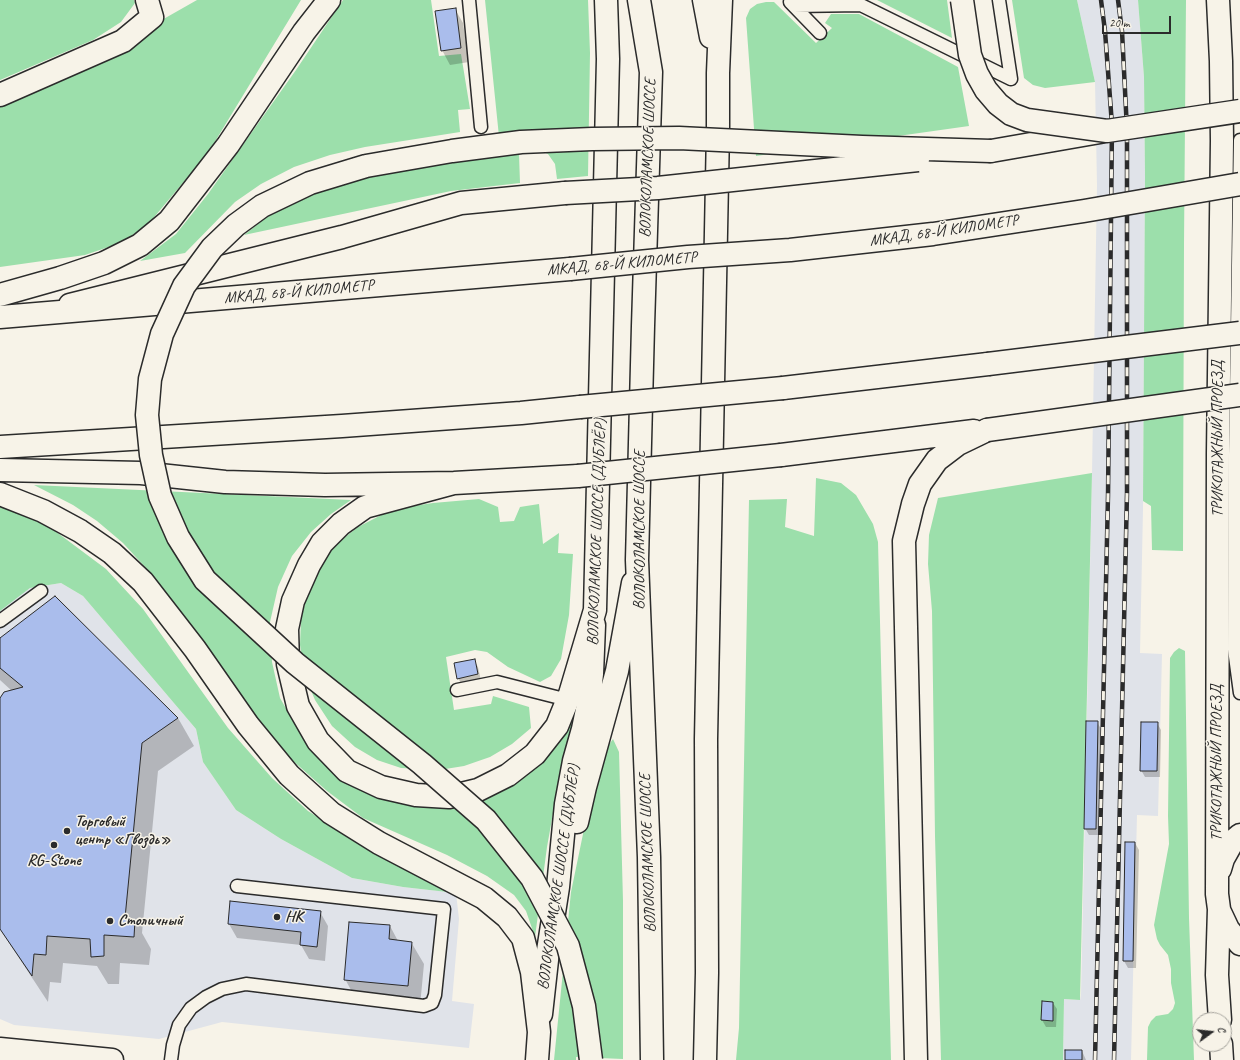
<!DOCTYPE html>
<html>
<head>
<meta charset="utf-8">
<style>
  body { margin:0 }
  #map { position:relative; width:1240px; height:1060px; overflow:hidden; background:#f7f3e8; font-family:Caveat,sans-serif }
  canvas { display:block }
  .north { position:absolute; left:1192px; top:1012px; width:40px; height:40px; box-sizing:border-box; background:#f7f3e8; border:1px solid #a5a39c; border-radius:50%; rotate:75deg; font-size:11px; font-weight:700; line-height:16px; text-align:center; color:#2b2b2b }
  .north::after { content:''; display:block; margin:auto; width:14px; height:18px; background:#2b2b2b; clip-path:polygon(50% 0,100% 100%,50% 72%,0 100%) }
  .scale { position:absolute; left:1102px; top:16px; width:69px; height:18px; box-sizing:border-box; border:2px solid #2b2b2b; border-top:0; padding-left:5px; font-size:12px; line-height:14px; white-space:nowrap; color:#2b2b2b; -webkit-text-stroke:3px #f7f3e8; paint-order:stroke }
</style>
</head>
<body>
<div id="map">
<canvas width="1240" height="1060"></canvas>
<div class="north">С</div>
<div class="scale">20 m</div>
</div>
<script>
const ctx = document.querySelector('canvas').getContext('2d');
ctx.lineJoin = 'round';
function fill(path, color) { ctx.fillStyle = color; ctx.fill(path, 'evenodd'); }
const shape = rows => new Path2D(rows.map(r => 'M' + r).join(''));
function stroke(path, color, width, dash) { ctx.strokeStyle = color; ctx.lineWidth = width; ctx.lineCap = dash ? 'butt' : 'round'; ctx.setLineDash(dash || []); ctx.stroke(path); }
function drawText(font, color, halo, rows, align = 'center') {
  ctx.font = font + ' Caveat,sans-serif'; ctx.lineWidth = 3; ctx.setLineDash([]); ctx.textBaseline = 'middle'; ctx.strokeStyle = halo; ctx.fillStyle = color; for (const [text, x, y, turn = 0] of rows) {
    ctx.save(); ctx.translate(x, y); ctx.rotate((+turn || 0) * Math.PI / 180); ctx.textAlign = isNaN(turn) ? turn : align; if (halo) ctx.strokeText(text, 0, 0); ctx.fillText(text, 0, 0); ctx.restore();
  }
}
fill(shape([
  [1077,0,1138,0,1144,77,1145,177,1143,509,1140,653,1162,654,1158,816,1137,815,1131,1060,1063,1060,1064,999,1080,1000,1081,995,1092,473,1097,185,1095,82],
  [61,583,83,596,196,729,203,762,236,810,281,839,352,878,403,887,456,893,459,919,452,1001,474,1004,469,1048,222,1022,159,1039,14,1025,0,1019,0,611,30,588]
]), '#e0e3e9');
fill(shape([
  [0,0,134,0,135,3,121,22,93,40,0,80],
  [197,0,301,0,208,153,150,222,123,242,85,255,0,267,0,106,128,47,153,25],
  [343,0,431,0,439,56,461,54,470,109,458,110,460,132,365,147,330,155,294,167,261,184,235,202,185,253,140,261,176,234,208,194,296,70],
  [485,0,588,0,590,53,588,176,557,179,555,164,548,154,538,150,519,154,520,183,451,191,244,235,267,217,287,204,323,189,357,178,402,170,501,156],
  [877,0,947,0,952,38],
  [1012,0,1077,0,1095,82,1045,88,1033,85,1024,78],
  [1138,0,1186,0,1184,244,1183,551,1152,550,1151,506,1143,501,1145,177,1144,77],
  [766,2,774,2,816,43,832,28,825,23,831,14,859,14,958,67,969,126,756,156,746,18,750,9,757,4],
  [1092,473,1080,1000,1064,999,1063,1060,941,1060,935,836,932,611,928,564,929,535,938,498],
  [816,478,841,483,856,495,873,524,878,542,891,1060,736,1060,739,1028,749,500,787,499,785,527,814,536],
  [34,485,351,500,331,514,311,532,292,556,278,587,270,622,272,662,280,698,299,731,335,770,446,806,548,752,578,709,558,785,547,847,535,937,526,911,514,895,487,876,447,855,363,818,327,791,283,752,250,710,207,648,177,607,145,567,123,543,97,521,73,505],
  [479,499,498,507,500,522,514,521,520,507,539,504,543,544,559,533,558,553,573,554,569,615,561,659,551,676,540,682,508,667,487,652,475,650,446,657,454,710,491,704,493,696,529,707,531,728,512,744,490,757,464,766,439,770,401,768,377,760,355,747,332,726,315,700,305,676,300,645,301,620,307,595,319,566,336,544,358,527,393,509,433,503],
  [0,505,47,525,106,569,143,609,228,728,272,778,308,811,368,849,454,885,456,893,403,887,352,878,281,839,236,810,203,762,196,729,83,596,61,583,30,588,0,611],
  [1179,648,1185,651,1189,918,1194,1060,1147,1060,1148,1027,1151,1021,1156,1016,1168,1014,1173,1009,1175,1003,1171,983,1171,969,1168,955,1160,945,1157,939,1154,925,1169,844,1168,816,1170,658,1174,652],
  [613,739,619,752,623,901,623,1059,576,1057,576,1060,554,1060,571,892,588,810,603,753]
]), '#9cdfab');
fill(shape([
  [455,9,463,23,469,62,450,65,442,50],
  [55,598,178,718,194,746,158,771,142,933,151,949,149,965,120,963,119,984,108,984,97,966,63,963,61,983,50,982,48,1002,0,929,0,700,12,691,0,680,0,639],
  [474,660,478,667,481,681,462,685,458,678],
  [1097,722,1101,729,1099,835,1089,835,1085,828],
  [1157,723,1161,730,1160,777,1145,777,1141,770],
  [1135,843,1139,850,1136,968,1128,968,1124,961],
  [320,912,328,926,325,961,309,959,301,945,237,938,229,924],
  [390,926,398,941,411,942,424,964,420,1006,357,1001,345,979],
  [1043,1002,1053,1003,1057,1009,1056,1027,1046,1027,1042,1020],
  [1082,1051,1086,1060,1066,1060]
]), '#0003');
const building = shape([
  [456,8,461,48,441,51,435,11,456,8],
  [55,596,178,718,142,743,125,918,135,920,134,937,104,935,104,956,91,957,90,939,47,936,46,955,34,954,32,976,0,929,0,698,4,692,23,687,0,668,0,638,55,596],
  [475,659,478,674,457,679,454,663,475,659],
  [1086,721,1098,721,1096,829,1084,829,1086,721],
  [1141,722,1158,722,1157,771,1140,771,1141,722],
  [1125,842,1135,842,1133,961,1123,961,1125,842],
  [230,901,321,911,317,947,300,945,301,932,228,924,230,901],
  [349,922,390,925,389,939,412,942,408,986,344,980,349,922],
  [1042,1001,1053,1002,1053,1021,1041,1020,1042,1001],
  [1065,1050,1082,1050,1082,1060,1065,1060,1065,1050]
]);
fill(building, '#aabdec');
stroke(building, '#2b2b2b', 1);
const service = shape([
  [469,0,481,127],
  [790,2,820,33],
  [794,6,861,5,1011,79,999,0],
  [1240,140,1235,454,1234,649,1240,693],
  [0,621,41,591],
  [457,690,497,682,568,700],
  [171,1060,173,1045,179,1025,191,1008,206,997,222,989,246,984,424,1006,432,1003,435,995,444,909,237,886]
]);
const minor = shape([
  [0,95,123,41,152,17,147,0],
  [0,1049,112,1060]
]);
const secondary = shape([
  [1218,0,1221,61,1222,141,1218,453,1217,894,1219,909,1217,975,1220,1020],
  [577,822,585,787,617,671,633,583],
  [1220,869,1223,859,1233,841,1240,835],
  [1219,910,1228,929,1240,944],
  [541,1014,548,951,558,887,566,804,574,761,583,729,589,700,592,674,594,625],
  [1221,1044,1222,1060]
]);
const primary = shape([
  [639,0,651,72,643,326,637,560,649,857,652,1060],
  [704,0,711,37],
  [991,151,1100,132],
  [0,295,60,278,104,263,140,245,169,221,228,145,304,32,329,0],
  [70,305,342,237,461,203,565,193],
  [781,455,974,431],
  [0,470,141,473,225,482,325,485,454,483,578,476],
  [454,483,365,507,341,524,322,543,309,565,293,601,287,629,288,664,298,706,318,741,347,771,381,787,416,795,449,797,478,790,508,775,535,754,557,726,570,694,595,610,608,59,606,0],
  [0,494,43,511,80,531,112,553,143,582,195,649,248,725,289,775,331,813,379,843,484,898,507,917,523,938,532,972,539,1032,537,1060],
  [705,1060,707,973,706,739,718,130,718,73,721,0],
  [916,1060,904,541,913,504,920,484,937,460,958,444,987,430]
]);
const trunk = shape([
  [0,317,570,269],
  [783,388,988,364],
  [0,447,342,426,521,413,580,407]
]);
stroke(service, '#2b2b2b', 15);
stroke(minor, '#2b2b2b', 25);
stroke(secondary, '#2b2b2b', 25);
stroke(primary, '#2b2b2b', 25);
stroke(trunk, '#2b2b2b', 25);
stroke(service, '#f7f3e8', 12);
stroke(minor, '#f7f3e8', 22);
stroke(secondary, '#f7f3e8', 22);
stroke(primary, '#f7f3e8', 22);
stroke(trunk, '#f7f3e8', 22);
const rail = shape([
  [1095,1060,1108,496,1112,125,1105,31,1101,0],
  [1114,1060,1127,493,1127,130,1122,31,1118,0]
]);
stroke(rail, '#2b2b2b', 4.5);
stroke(rail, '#f7f3e8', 3, [9]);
const primaryBridge = shape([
  [962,0,970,55,977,74,986,90,998,104,1011,114,1027,120,1107,131,1240,111],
  [565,193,658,188,918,160],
  [987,430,1240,395],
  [578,476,781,455],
  [591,1060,584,1006,568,946,532,878,486,820,422,764,295,663,205,580,178,537,160,496,151,455,147,415,150,379,162,334,184,286,212,248,236,225,262,206,310,183,366,166,452,151,521,142,592,139,679,138,862,147,991,151]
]);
const trunkBridge = shape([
  [570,269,688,257,790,250,933,234,1084,211,1240,184],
  [988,364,1240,333],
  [580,407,783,388]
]);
stroke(primaryBridge, '#2b2b2b', 25, []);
stroke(trunkBridge, '#2b2b2b', 25, []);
stroke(primaryBridge, '#f7f3e8', 22);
stroke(trunkBridge, '#f7f3e8', 22);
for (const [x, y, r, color] of [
  [67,831,4,"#2b2b2b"],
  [54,845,4,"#2b2b2b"],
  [277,917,4,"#2b2b2b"],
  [110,921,4,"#2b2b2b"]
]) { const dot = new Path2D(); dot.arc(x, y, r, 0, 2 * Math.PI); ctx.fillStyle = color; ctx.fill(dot); stroke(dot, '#f7f3e8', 1.5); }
drawText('16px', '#2b2b2b', '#f7f3e8', [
  ["ВОЛОКОЛАМСКОЕ ШОССЕ",648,158,-88],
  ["МКАД, 68-Й КИЛОМЕТР",944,231,-8],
  ["МКАД, 68-Й КИЛОМЕТР",622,264,-5],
  ["МКАД, 68-Й КИЛОМЕТР",299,292,-5],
  ["ТРИКОТАЖНЫЙ ПРОЕЗД",1218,439,-90],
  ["ВОЛОКОЛАМСКОЕ ШОССЕ",640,530,-90],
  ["ВОЛОКОЛАМСКОЕ ШОССЕ (ДУБЛЁР)",597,532,-88],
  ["ТРИКОТАЖНЫЙ ПРОЕЗД",1217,763,-90],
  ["ВОЛОКОЛАМСКОЕ ШОССЕ",648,853,-92],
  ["ВОЛОКОЛАМСКОЕ ШОССЕ (ДУБЛЁР)",559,877,-82]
]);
drawText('bold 16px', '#2b2b2b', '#f7f3e8', [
  ["Торговый",75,822],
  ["центр «Гвоздь»",75,840],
  ["RG-Stone",54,861,"center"],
  ["НК",285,917],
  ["Столичный",118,921]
], 'left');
</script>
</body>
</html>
